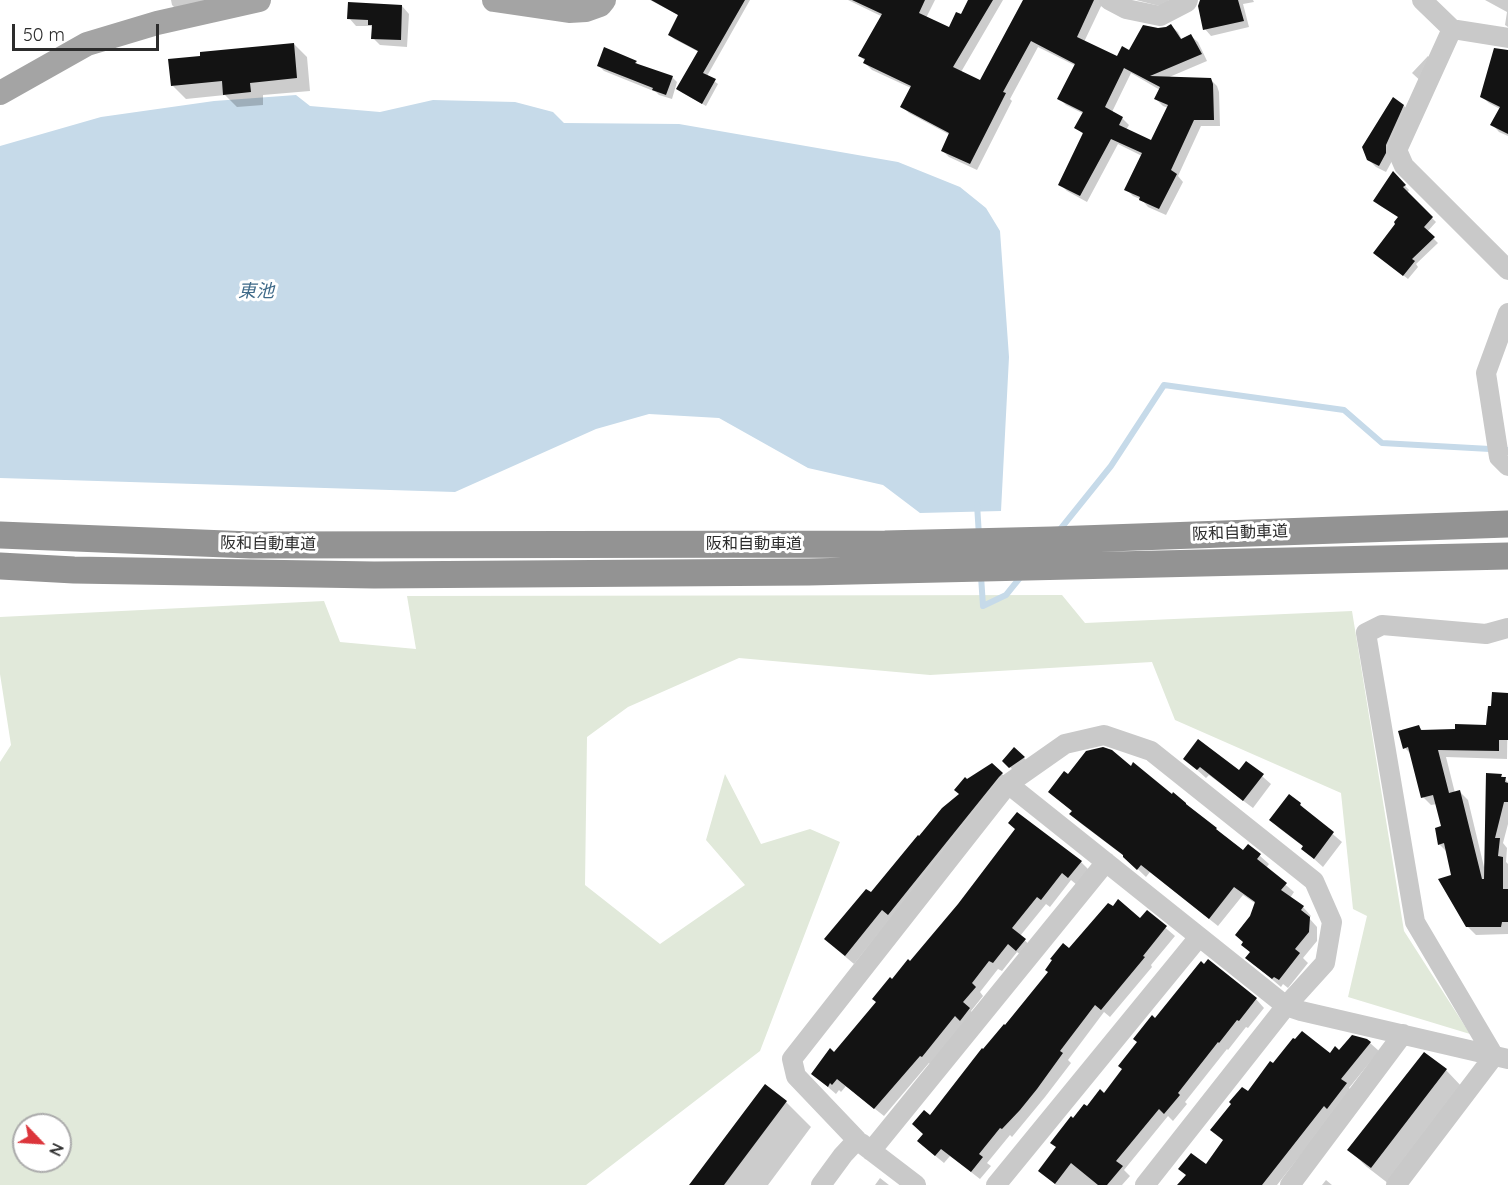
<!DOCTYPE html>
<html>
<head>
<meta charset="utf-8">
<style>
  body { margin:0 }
  #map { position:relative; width:1508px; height:1185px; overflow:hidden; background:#fff; font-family:Quicksand,sans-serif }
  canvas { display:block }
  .north { position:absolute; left:12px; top:1113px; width:60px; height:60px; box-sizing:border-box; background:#fff; border:2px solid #ababab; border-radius:50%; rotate:115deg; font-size:16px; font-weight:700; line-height:24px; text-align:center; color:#2c2c2c }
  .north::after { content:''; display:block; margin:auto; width:21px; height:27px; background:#dc353b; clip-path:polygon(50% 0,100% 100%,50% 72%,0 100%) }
  .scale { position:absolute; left:12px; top:24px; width:147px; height:27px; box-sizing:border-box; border:3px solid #2c2c2c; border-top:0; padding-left:8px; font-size:18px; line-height:21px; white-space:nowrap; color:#2c2c2c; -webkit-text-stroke:4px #fff; paint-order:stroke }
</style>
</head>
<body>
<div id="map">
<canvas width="1508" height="1185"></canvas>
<div class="north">N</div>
<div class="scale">50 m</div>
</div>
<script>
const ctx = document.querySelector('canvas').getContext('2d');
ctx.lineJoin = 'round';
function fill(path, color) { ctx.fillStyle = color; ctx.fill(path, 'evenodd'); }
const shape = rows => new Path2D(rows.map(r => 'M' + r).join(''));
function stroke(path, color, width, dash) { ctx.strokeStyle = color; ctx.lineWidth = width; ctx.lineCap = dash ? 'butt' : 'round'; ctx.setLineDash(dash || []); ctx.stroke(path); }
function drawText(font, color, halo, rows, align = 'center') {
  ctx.font = font + ' Quicksand,"Noto Sans JP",sans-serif'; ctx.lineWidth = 6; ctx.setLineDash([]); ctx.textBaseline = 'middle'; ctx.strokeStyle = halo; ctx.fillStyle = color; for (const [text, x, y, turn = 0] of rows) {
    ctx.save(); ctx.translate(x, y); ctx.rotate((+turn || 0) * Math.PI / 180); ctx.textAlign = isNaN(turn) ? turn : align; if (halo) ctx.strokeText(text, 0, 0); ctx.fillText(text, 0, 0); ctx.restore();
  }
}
fill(shape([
  [1062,595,1085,623,1352,611,1404,931,1470,1034,1348,997,1367,916,1353,909,1341,793,1175,720,1152,662,930,675,739,658,628,707,587,737,585,885,660,944,745,885,706,840,725,774,761,844,810,829,840,842,760,1051,586,1185,0,1185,0,762,11,745,0,674,0,617,324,601,340,642,416,649,407,596],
  [24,1125,60,1125,60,1161,24,1161]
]), '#e1e9da');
fill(shape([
  [296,95,310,106,380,112,433,100,515,102,553,112,564,123,679,124,898,162,960,187,986,208,1000,231,1009,357,1001,511,920,513,883,485,808,468,719,418,649,414,596,429,455,492,0,478,0,146,101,117,214,101]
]), '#c6dae9');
fill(shape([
  [171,0,223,0,180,13,172,5],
  [650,0,750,0,707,76,718,84,706,106,681,92,678,88,699,52,674,39,670,35,680,16],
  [848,0,935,0,926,18,949,29,962,16,970,0,1003,0,961,72,981,82,1025,0,1104,0,1084,42,1117,58,1130,52,1158,29,1171,26,1178,32,1182,40,1191,36,1198,42,1207,61,1167,78,1210,79,1217,86,1219,92,1220,126,1201,126,1178,176,1183,182,1166,215,1148,207,1142,200,1133,196,1126,189,1142,156,1118,144,1087,202,1067,191,1060,184,1083,134,1076,127,1084,114,1066,105,1059,98,1076,66,1038,47,1010,99,1012,101,977,170,949,157,943,151,950,135,909,113,902,106,911,88,872,70,865,63,866,62,860,56,883,17],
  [1131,73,1160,90,1156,99,1163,106,1168,108,1152,142,1126,130,1129,125,1122,118,1112,112],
  [1136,0,1169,0,1167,4,1163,7],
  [1201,0,1253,0,1254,2,1243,4,1249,27,1211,36,1205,29],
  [1485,0,1508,0,1508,27,1505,25,1507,12],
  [402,6,409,14,407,47,380,45,373,38,373,28,371,26,356,26,349,18],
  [294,44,307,57,310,91,263,95,263,105,237,107,225,95,186,99,173,86],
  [1508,51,1508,136,1499,132,1492,124,1500,109,1489,103,1481,96],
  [1428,56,1435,63,1425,85,1412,73],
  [636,62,640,67,672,77,677,82,672,99,659,95,656,92,604,71,598,65],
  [1404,106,1411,113,1392,161,1386,172,1376,167,1369,160],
  [1393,173,1409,190,1407,193,1436,222,1427,232,1438,243,1416,264,1418,267,1408,279,1380,257,1400,218,1379,205,1375,201],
  [1508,695,1507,759,1446,757,1455,793,1460,792,1468,800,1484,867,1501,775,1508,782,1508,824,1503,843,1507,848,1506,862,1508,864,1508,934,1476,935,1467,926,1447,852,1439,844,1442,828,1437,804,1431,805,1423,797,1412,755,1405,748,1419,727,1423,731,1457,730,1488,726],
  [1015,749,1028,762,1014,771,1004,761],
  [1185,759,1239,773,1247,763,1271,784,1253,808,1209,775,1206,778],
  [1002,774,1011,783,891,918,854,964,835,948,871,894,961,794],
  [1059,800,1244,852,1249,846,1269,864,1266,868,1294,892,1290,898,1303,907,1311,916,1309,918,1317,927,1317,941,1303,958,1308,963,1288,988,1283,984,1281,987,1247,958,1251,953,1243,945,1256,904,1243,895,1218,926,1150,872,1146,877,1124,856,1079,822,1071,814,1073,812],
  [1300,804,1308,813,1342,842,1323,867,1303,849,1304,847,1279,828,1271,820],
  [1081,862,1089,870,1077,885,1071,880,1050,907,1046,904,1020,936,1033,948,1025,958,1017,952,1002,971,998,969,980,992,983,996,971,1011,977,1018,931,1064,929,1063,884,1116,846,1086,841,1092,839,1090,836,1094,813,1074,835,1054,878,1003,893,981,910,963,959,905],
  [1147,912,1175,936,1151,965,1152,967,1110,1017,1104,1012,1068,1060,1071,1063,1045,1097,1012,1137,1010,1135,987,1163,991,1166,980,1179,950,1156,944,1163,927,1149,925,1134,930,1117,983,1051,1069,950,1140,921],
  [1209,961,1256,999,1264,1008,1248,1028,1246,1027,1228,1050,1227,1049,1185,1102,1187,1104,1173,1121,1168,1116,1124,1170,1130,1176,1122,1185,1056,1185,1040,1171,1057,1148,1074,1121,1087,1107,1104,1095,1124,1070,1156,1020],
  [1370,1043,1379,1051,1349,1088,1354,1093,1333,1114,1277,1185,1180,1185,1206,1167,1224,1141,1248,1093,1273,1065,1330,1055],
  [1446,1070,1463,1088,1389,1184,1367,1167,1349,1150],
  [786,1102,811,1127,768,1185,697,1185],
  [880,1178,889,1185,875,1185],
  [1326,1180,1332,1185,1322,1185]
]), '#0003');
stroke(shape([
  [977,504,979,536],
  [1058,532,1111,466,1164,385,1344,410,1382,443,1508,450],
  [981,576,983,606,1006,595,1023,574]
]), '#c6dae9', 6);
fill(shape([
  [651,0,745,0,703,73,716,79,702,104,676,89,698,51,668,35,678,15],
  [852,0,925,0,919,13,949,27,956,12,961,14,968,0,993,0,953,67,980,80,1023,0,1094,0,1077,37,1117,56,1122,46,1129,50,1143,25,1158,28,1166,27,1171,24,1181,39,1191,34,1202,54,1150,76,1211,78,1213,84,1214,120,1194,120,1171,170,1177,174,1159,209,1139,200,1140,197,1124,190,1142,153,1111,139,1080,196,1058,185,1083,133,1074,128,1083,112,1057,99,1075,64,1031,41,1003,92,1006,93,970,164,941,151,949,133,900,107,911,86,863,63,865,59,858,56,882,14],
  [1124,68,1160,87,1154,99,1168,105,1151,140,1119,125,1123,117,1105,107],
  [1200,0,1238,0,1244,21,1203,30,1198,6],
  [348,2,402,5,401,40,371,39,372,25,368,25,368,20,347,19],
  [294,43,297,78,250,83,251,92,223,95,222,81,171,86,168,59,200,56,200,52],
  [604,47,637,61,635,63,673,76,666,95,652,90,653,88,597,66],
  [1494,48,1508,50,1508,134,1490,125,1500,107,1480,97],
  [1393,97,1404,105,1386,145,1386,153,1379,166,1367,160,1362,147],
  [1393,171,1406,185,1403,187,1433,217,1424,227,1435,237,1412,259,1415,261,1403,276,1373,253,1395,224,1394,222,1398,217,1373,201],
  [1492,692,1508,693,1508,740,1499,740,1499,751,1438,750,1449,793,1460,790,1482,879,1484,879,1486,773,1502,774,1501,777,1506,777,1505,782,1508,783,1508,802,1504,802,1495,838,1500,838,1498,856,1503,857,1503,889,1508,889,1508,922,1502,922,1501,927,1466,927,1438,879,1451,875,1444,843,1438,845,1435,828,1441,826,1433,795,1421,798,1408,747,1403,749,1398,731,1419,725,1421,730,1455,729,1455,724,1486,725,1488,706,1491,706],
  [1198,739,1239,770,1246,761,1264,774,1243,801,1200,767,1197,770,1183,759],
  [1014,747,1025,757,1009,768,1002,761],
  [1103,747,1112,750,1131,766,1133,762,1172,794,1173,792,1186,803,1186,804,1217,828,1216,829,1243,850,1248,844,1261,854,1257,859,1287,883,1281,890,1304,906,1301,910,1310,917,1309,932,1295,949,1300,953,1279,980,1274,977,1272,979,1245,958,1250,952,1241,945,1243,942,1235,935,1250,916,1255,902,1234,887,1209,919,1141,865,1137,870,1123,857,1123,855,1069,814,1072,811,1048,792,1064,771,1068,774,1086,751],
  [992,763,1003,773,999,777,888,915,882,910,845,956,824,939,866,889,871,892,918,835,919,836,942,808,959,794,954,790,965,777,967,779],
  [1289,794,1301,803,1300,805,1334,832,1314,859,1301,849,1303,846,1269,820],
  [1017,812,1082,861,1068,878,1062,873,1041,900,1037,897,1012,928,1026,939,1016,951,1008,944,993,963,989,961,972,983,976,987,963,1002,970,1008,960,1021,955,1016,922,1057,920,1056,874,1109,837,1079,832,1085,830,1083,828,1087,811,1074,830,1048,834,1052,876,1002,872,999,890,977,892,979,908,959,910,961,958,904,1015,829,1008,823],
  [1118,899,1140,918,1147,910,1167,926,1143,956,1145,957,1101,1010,1095,1005,1060,1051,1063,1053,1037,1089,1020,1110,1002,1129,1000,1128,979,1154,983,1157,971,1172,941,1149,935,1156,917,1141,923,1134,912,1124,924,1110,930,1115,982,1048,983,1049,1004,1024,1005,1025,1048,972,1045,970,1052,960,1050,959,1063,943,1069,948,1108,903,1113,906],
  [1208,959,1257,998,1239,1021,1237,1020,1219,1043,1218,1042,1178,1093,1180,1095,1164,1114,1159,1109,1116,1161,1123,1166,1107,1185,1098,1185,1071,1163,1055,1184,1038,1171,1056,1147,1050,1143,1071,1116,1073,1118,1084,1104,1087,1106,1100,1089,1104,1093,1122,1069,1118,1066,1137,1042,1133,1039,1152,1015,1155,1018,1201,961,1204,964],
  [1302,1031,1330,1053,1335,1046,1339,1050,1352,1035,1367,1039,1371,1042,1341,1079,1347,1083,1327,1109,1324,1106,1262,1185,1177,1185,1186,1175,1178,1169,1191,1153,1206,1164,1223,1140,1210,1130,1231,1104,1229,1102,1242,1087,1248,1091,1270,1061,1273,1063,1293,1038,1295,1039],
  [1424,1052,1447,1069,1371,1168,1347,1150],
  [765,1084,787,1101,724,1185,689,1185]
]), '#131313');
stroke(shape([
  [1109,0,1126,9,1160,16,1187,2,1188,0],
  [1422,0,1452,29,1508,38],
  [1452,29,1397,150,1404,166,1508,270],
  [1508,313,1486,373,1499,457,1508,466],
  [1008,784,1286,1006,1301,1011,1508,1059],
  [1494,1056,1415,922,1366,633,1382,625,1486,634,1508,628],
  [861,1143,916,1185],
  [871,1151,1106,862],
  [821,1185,843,1155,857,1140,796,1076,792,1059,1008,784,1065,744,1104,735,1151,751,1314,881,1332,922,1325,963,1286,1006,1145,1185],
  [996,1185,1199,937],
  [1290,1185,1403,1034],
  [1396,1185,1494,1056]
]), '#c9c9c9', 20);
stroke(shape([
  [494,0,569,11,586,10,600,5,604,0],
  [0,93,87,44,157,23,259,0]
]), '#a4a4a4', 24);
stroke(shape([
  [0,535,251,545,885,544,1052,540,1508,524],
  [0,566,74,570,374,575,809,572,1508,556]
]), '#939393', 27);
drawText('16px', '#2c2c2c', '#fff', [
  ["阪和自動車道",1240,533,-2],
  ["阪和自動車道",268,544,1],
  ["阪和自動車道",754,544]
]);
drawText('italic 18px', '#3f6a89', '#fff', [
  ["東池",256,292]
]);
</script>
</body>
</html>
